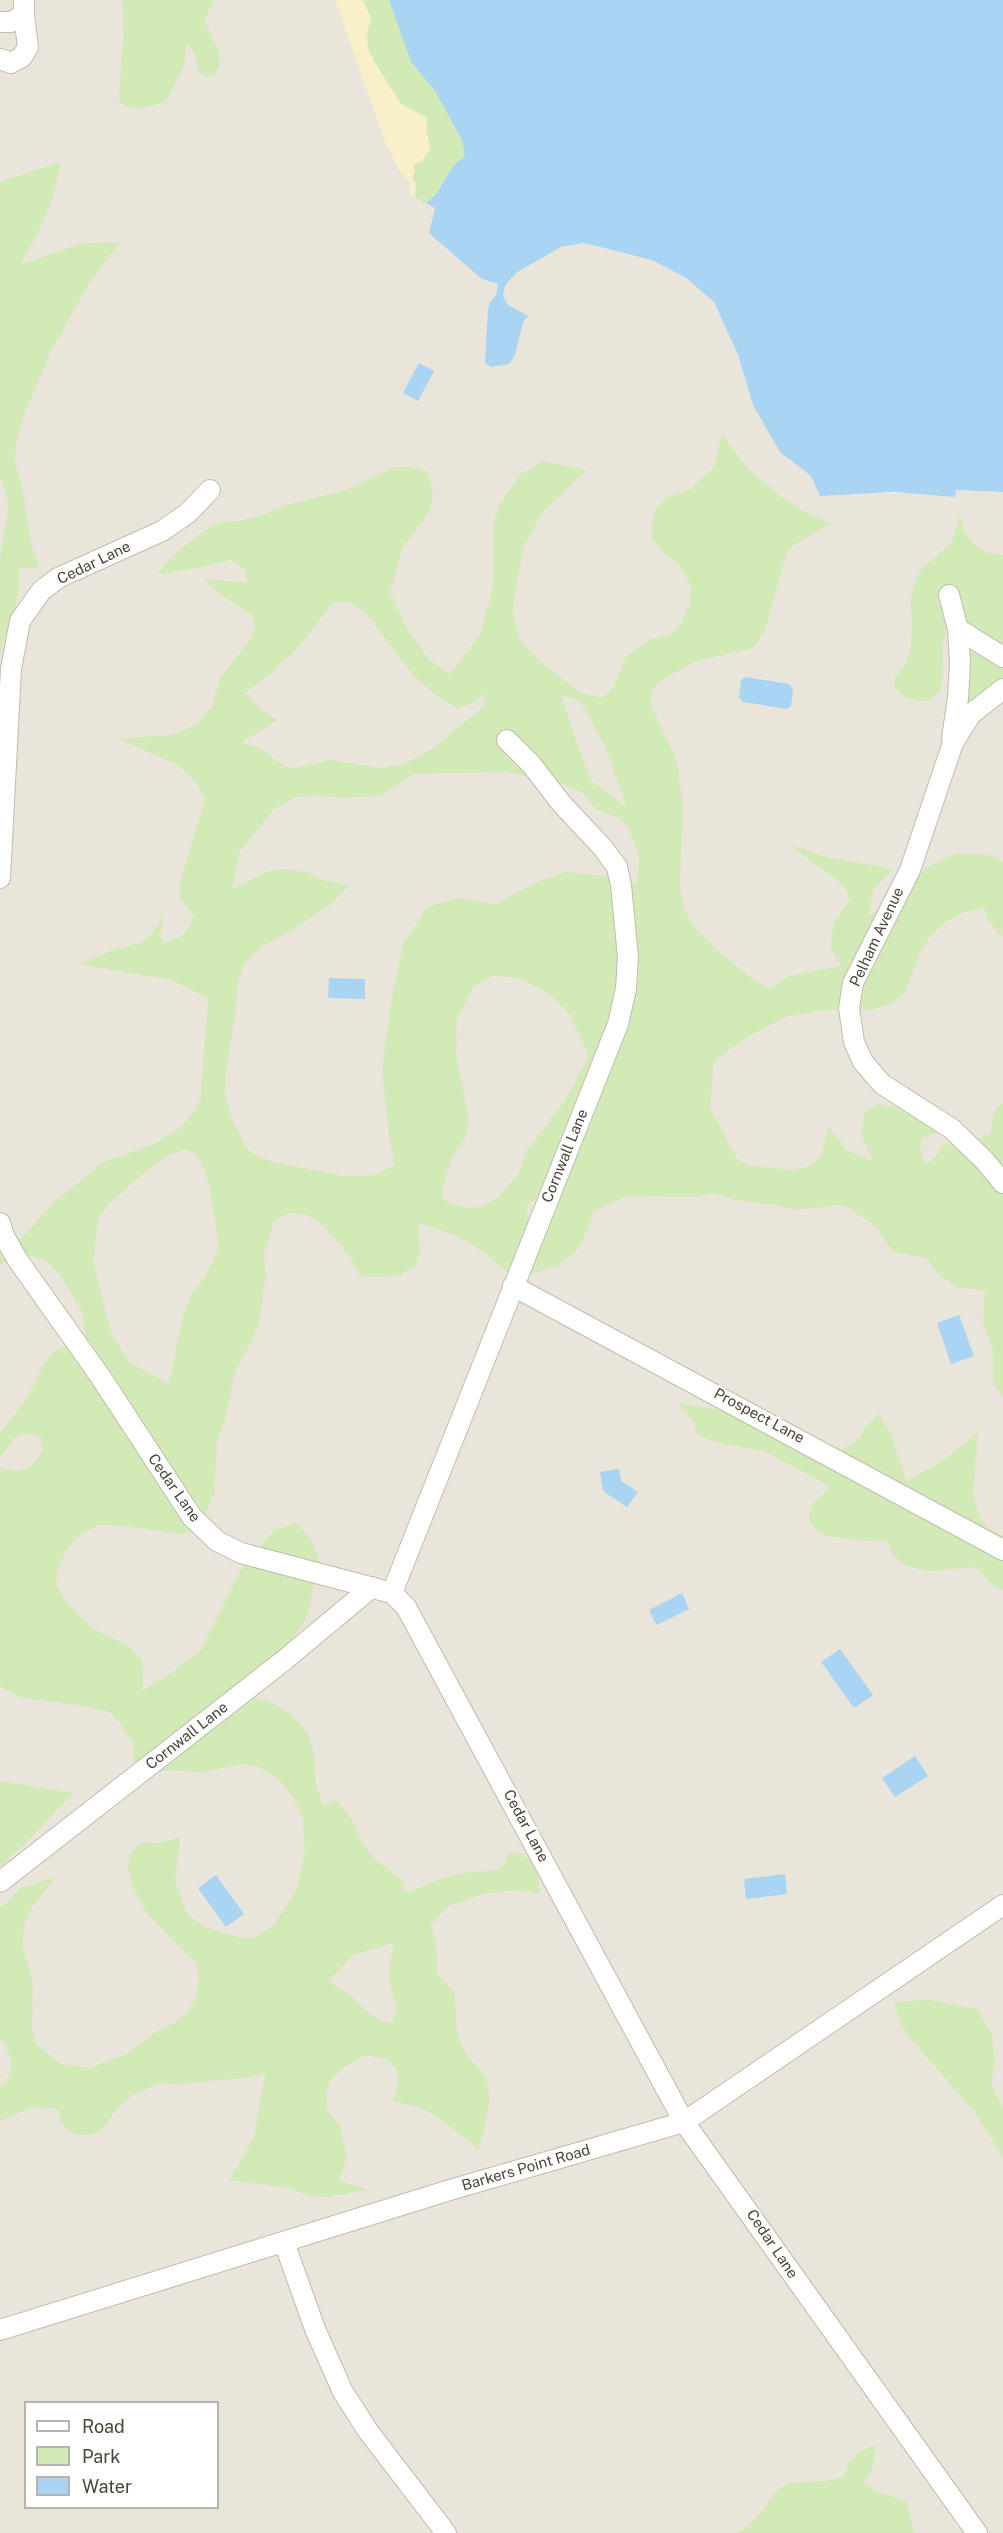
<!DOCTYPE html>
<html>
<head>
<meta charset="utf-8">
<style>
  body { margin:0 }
  #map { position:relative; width:1003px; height:2533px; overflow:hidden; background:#f6f3ec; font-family:"Public Sans",sans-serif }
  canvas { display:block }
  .legend { position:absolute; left:24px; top:2401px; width:195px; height:108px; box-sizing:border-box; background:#fff; border:2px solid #b7b4b0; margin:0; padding:8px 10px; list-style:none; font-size:18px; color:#4b4439 }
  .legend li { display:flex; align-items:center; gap:12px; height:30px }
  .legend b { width:30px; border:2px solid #b7b4b0 }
</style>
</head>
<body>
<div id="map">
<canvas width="1003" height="2533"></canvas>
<ul class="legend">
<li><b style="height:8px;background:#fff"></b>Road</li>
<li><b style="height:16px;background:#d2eab5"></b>Park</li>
<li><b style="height:16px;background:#a9d4f2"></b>Water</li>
</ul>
</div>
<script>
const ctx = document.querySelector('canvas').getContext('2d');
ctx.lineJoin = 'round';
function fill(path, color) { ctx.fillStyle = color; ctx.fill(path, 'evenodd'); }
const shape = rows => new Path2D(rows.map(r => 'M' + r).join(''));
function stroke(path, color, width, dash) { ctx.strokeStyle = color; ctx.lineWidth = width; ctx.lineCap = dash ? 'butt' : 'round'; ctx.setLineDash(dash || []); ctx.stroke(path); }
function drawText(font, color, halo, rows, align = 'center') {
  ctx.font = font + ' "Public Sans",sans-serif'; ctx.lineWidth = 5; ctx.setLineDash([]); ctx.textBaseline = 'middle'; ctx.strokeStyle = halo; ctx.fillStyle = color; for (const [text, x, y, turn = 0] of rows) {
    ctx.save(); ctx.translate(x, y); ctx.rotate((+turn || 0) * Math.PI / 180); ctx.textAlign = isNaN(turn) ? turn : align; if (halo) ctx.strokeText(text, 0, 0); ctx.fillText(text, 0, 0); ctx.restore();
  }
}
fill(shape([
  [0,0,389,0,411,62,427,203,435,208,429,233,516,273,561,247,584,243,654,261,686,278,714,302,738,355,753,405,867,493,931,493,955,497,955,490,1003,492,1003,2533,0,2533],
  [26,2402,218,2402,218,2508,26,2508]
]), '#eae5da');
fill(shape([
  [122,0,214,0,204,21,220,54,219,66,213,76,203,76,198,70,195,53,187,42,184,66,167,99,163,103,142,108,128,107,119,102,124,24],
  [363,0,389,0,411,62,435,91,462,140,466,156,453,166,436,194,425,204,415,197,412,178,414,163,422,161,430,148,426,128,427,118,401,104,375,63,368,49,367,13],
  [61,162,54,194,41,226,20,265,82,243,120,242,90,282,52,349,25,412,16,441,15,462,23,491,31,544,40,569,19,567,19,589,15,610,9,620,0,657,0,557,9,504,0,476,0,182],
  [722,435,750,471,780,496,803,511,831,523,792,546,786,555,765,630,753,648,694,662,658,683,653,690,650,705,676,758,683,806,680,888,684,909,694,927,720,953,757,982,769,989,789,976,841,966,832,951,831,939,834,924,850,899,843,884,788,844,826,857,892,869,873,891,868,917,926,868,956,854,975,854,990,855,1003,862,1003,935,1000,936,988,920,984,908,965,912,945,922,929,938,919,955,905,993,894,1002,872,1010,822,1010,786,1017,747,1037,714,1061,710,1108,737,1159,747,1165,790,1170,808,1167,816,1161,822,1152,829,1126,846,1150,873,1161,861,1135,865,1112,879,1104,907,1110,942,1131,922,1138,920,1149,926,1165,936,1156,943,1144,959,1146,990,1134,995,1110,1003,1103,1003,1397,993,1383,993,1350,983,1323,985,1291,960,1288,939,1275,927,1258,893,1252,876,1227,849,1208,839,1205,796,1210,776,1205,736,1200,714,1193,692,1197,626,1196,594,1211,589,1227,577,1250,558,1266,515,1279,484,1252,457,1236,419,1223,420,1253,415,1266,400,1275,382,1277,360,1276,349,1255,320,1222,307,1215,292,1213,282,1216,274,1222,264,1254,266,1273,259,1320,252,1341,236,1369,224,1424,217,1441,214,1494,202,1520,191,1532,179,1534,126,1526,99,1525,77,1537,65,1553,58,1570,56,1585,64,1600,95,1630,127,1645,143,1661,142,1691,168,1675,201,1650,240,1571,274,1530,296,1523,312,1540,319,1560,307,1618,296,1634,242,1694,271,1702,292,1715,308,1734,315,1759,315,1781,323,1805,336,1800,352,1820,363,1844,375,1859,402,1880,406,1893,455,1874,496,1870,504,1864,509,1852,521,1853,530,1861,538,1876,540,1894,515,1890,482,1894,449,1906,431,1923,436,1943,437,1973,454,1992,458,2037,467,2055,486,2077,490,2099,483,2134,478,2149,443,2121,424,2109,393,2101,399,2080,396,2069,386,2059,365,2055,340,2070,331,2079,326,2092,327,2109,340,2127,346,2152,344,2168,338,2180,367,2190,327,2197,307,2195,289,2188,230,2180,254,2137,265,2074,243,2078,179,2084,160,2083,135,2094,121,2104,102,2129,92,2134,80,2135,69,2132,61,2122,58,2109,33,2107,0,2121,0,2088,9,2075,12,2063,5,2043,0,2038,0,1907,8,1903,19,1889,55,1877,31,1909,24,1926,22,1944,33,1983,32,2031,36,2044,61,2064,90,2068,127,2054,155,2032,174,2023,189,2011,197,1995,199,1976,195,1962,145,1911,133,1887,128,1870,131,1853,137,1846,144,1842,160,1843,180,1837,175,1881,188,1915,205,1927,240,1938,254,1938,273,1926,296,1891,305,1851,303,1818,292,1795,276,1777,259,1767,243,1764,202,1772,171,1770,136,1776,132,1742,120,1723,109,1712,90,1707,18,1697,0,1686,0,1468,16,1471,26,1469,34,1463,43,1450,41,1438,32,1434,21,1434,13,1439,0,1458,0,1433,28,1397,44,1363,55,1351,86,1336,83,1314,60,1274,47,1261,28,1255,0,1264,0,1220,21,1239,52,1204,103,1162,152,1145,179,1129,194,1112,201,1097,208,998,171,980,78,964,116,949,140,943,152,935,164,912,161,931,162,943,180,937,188,929,194,917,180,897,180,882,205,800,195,780,177,764,117,739,170,735,187,729,199,721,211,708,221,677,252,637,255,625,252,615,218,593,204,579,247,583,245,569,231,560,202,567,156,575,176,553,206,529,221,522,240,521,266,514,289,504,349,489,395,467,409,467,426,470,433,491,431,506,422,523,402,548,390,593,408,630,430,661,450,674,481,633,493,587,493,527,499,506,520,475,542,461,587,470,542,512,523,548,514,598,513,615,520,640,538,660,581,693,602,698,613,688,626,657,650,639,669,635,681,624,690,604,691,586,679,564,663,553,652,537,652,524,657,508,666,498,689,490,714,467],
  [348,601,364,611,414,676,433,693,457,708,472,704,486,692,483,707,433,748,404,764,381,768,330,760,289,769,259,748,241,742,278,720,263,711,245,693,271,673,296,650,334,602],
  [561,696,575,698,581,702,606,748,627,808,592,781,583,760],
  [506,772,559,782,581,792,597,810,620,818,628,827,639,855,637,885,603,876,565,872,533,884,497,904,457,898,427,907,403,945,391,1001,382,1071,390,1143,395,1165,375,1175,344,1176,273,1162,253,1154,246,1147,233,1121,225,1096,226,1072,236,1008,237,986,244,964,262,946,294,929,332,903,349,885,321,880,307,872,286,869,265,872,232,889,239,853,274,809,296,797,318,795,342,798,377,796,397,786,413,774],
  [493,976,519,978,552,996,570,1015,589,1056,566,1099,526,1152,518,1174,497,1198,484,1206,468,1208,452,1204,444,1200,441,1193,451,1160,465,1137,469,1119,456,1055,457,1019,474,986],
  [183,1150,191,1151,199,1158,208,1179,219,1247,206,1275,191,1295,183,1315,169,1384,130,1363,112,1335,93,1261,98,1219,110,1203,151,1167,168,1155],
  [552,1186,533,1233,529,1222,526,1206],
  [394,1943,389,1967,390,1985,397,2010,392,2023,378,2019,361,2007,355,1999,329,1981,353,1955],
  [960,515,964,532,972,543,985,552,1003,555,1003,652,964,624,958,609,947,627,942,646,943,675,940,689,932,699,924,701,907,698,893,686,895,679,906,663,910,652,912,626,910,601,915,581,922,568,951,544],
  [963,635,1003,662,1003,686,958,721],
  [679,1403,735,1413,833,1452,847,1447,859,1439,866,1426,879,1414,891,1434,906,1481,944,1460,978,1432,973,1491,979,1517,990,1530,1003,1535,1003,1590,992,1585,977,1567,930,1571,919,1569,903,1564,894,1556,886,1539,867,1541,825,1536,817,1531,810,1522,809,1515,813,1503,831,1487,764,1451,719,1443,702,1437,696,1432,694,1424],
  [0,1781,73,1793,26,1843,0,1866],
  [929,2000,977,2009,992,2035,995,2061,991,2084,1003,2109,1003,2158,975,2112,909,2037,900,2023,894,2002],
  [876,2445,872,2468,864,2483,875,2491,906,2501,914,2533,735,2533,743,2530,764,2510,775,2492,787,2483,826,2481,844,2477,848,2463,859,2452]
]), '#d2eab5');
fill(shape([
  [335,0,363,0,371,18,366,39,368,49,375,63,401,104,427,118,426,128,430,148,422,161,413,165,415,171,412,178,416,184,415,197,410,193,409,182,398,168,384,139]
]), '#f9efc9');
fill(shape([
  [389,0,1003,0,1003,492,956,490,955,497,894,492,820,496,811,476,780,452,753,405,738,355,714,302,686,278,654,261,624,253,584,243,561,247,516,273,505,285,503,296,508,305,528,316,523,322,515,355,509,364,491,367,485,363,488,309,490,302,496,295,498,284,482,279,429,233,435,208,426,203,436,194,453,166,465,156,462,140,435,91,411,62],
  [419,363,434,371,418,401,403,393],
  [745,677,789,684,793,689,791,706,787,709,743,702,739,697,741,680],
  [329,978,365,979,365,999,328,998],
  [959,1315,974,1356,951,1364,937,1323],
  [619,1469,621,1481,638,1492,627,1507,603,1491,600,1472],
  [682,1593,689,1609,657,1625,649,1610],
  [840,1649,873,1695,854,1708,821,1662],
  [915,1756,928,1776,895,1797,882,1778],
  [785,1874,787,1894,746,1899,744,1879],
  [216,1875,244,1914,226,1927,198,1888]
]), '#a9d4f2');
const minor = shape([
  [0,22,11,22,24,15,24,0],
  [0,59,11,63,22,57,28,47,24,15],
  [949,595,958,629,960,663,958,698,952,738],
  [958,629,1003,657],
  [1003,689,971,714,953,743,910,870,853,983,849,1008,854,1042,863,1062,882,1084,952,1129,985,1161,1003,1183],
  [0,878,11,669,20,621,41,591,58,578,162,531,188,513,210,490],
  [0,1223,4,1236,17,1259,100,1376,192,1517,217,1541,241,1553,392,1593,406,1607,684,2122,977,2533],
  [513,1286,1003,1550],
  [392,1593,618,1024,626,989,628,957,621,885,617,867,603,848,561,803,531,764,507,740],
  [0,1882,282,1662,372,1587],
  [284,2242,315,2329,343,2392,368,2431,446,2533],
  [0,2330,450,2190,684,2122,1003,1905]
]);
stroke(minor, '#c2bbae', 22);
stroke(minor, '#fff', 20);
drawText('15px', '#4b4439', '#fff', [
  ["Cedar Lane",94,563,-26],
  ["Pelham Avenue",877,937,-65],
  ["Cornwall Lane",565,1156,-68],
  ["Prospect Lane",759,1416,28],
  ["Cedar Lane",174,1488,55],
  ["Cornwall Lane",187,1736,-38],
  ["Cedar Lane",526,1826,62],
  ["Barkers Point Road",526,2168,-16],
  ["Cedar Lane",772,2244,56]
]);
</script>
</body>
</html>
